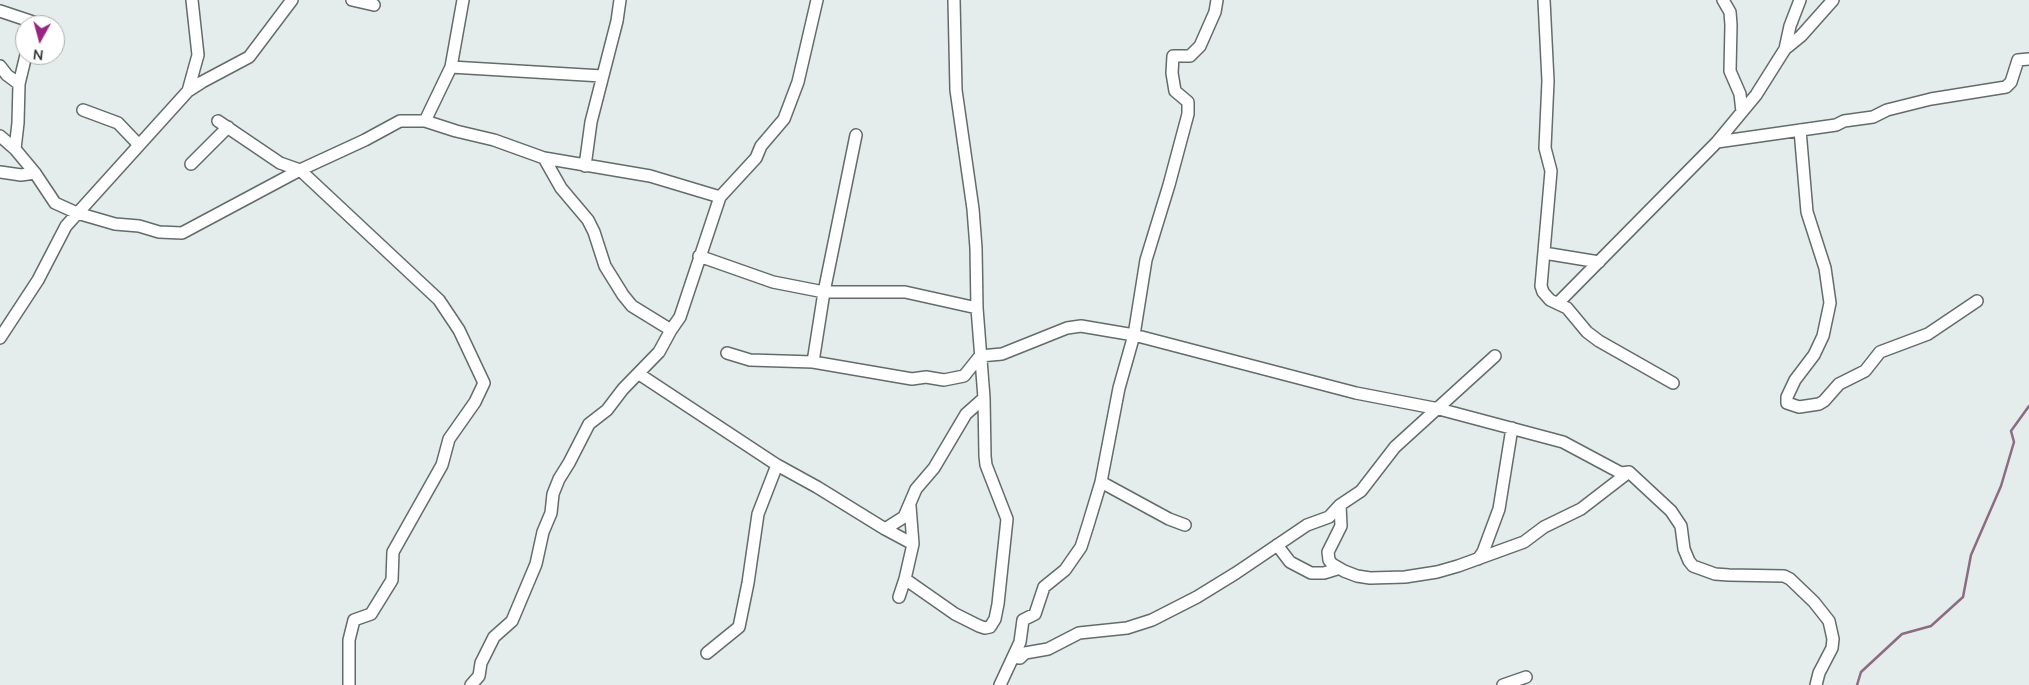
<!DOCTYPE html>
<html>
<head>
<meta charset="utf-8">
<style>
  body { margin:0 }
  #map { position:relative; width:2029px; height:685px; overflow:hidden; background:#e4ecec; font-family:"Nunito Sans",sans-serif }
  canvas { display:block }
  .north { position:absolute; left:15px; top:15px; width:50px; height:50px; box-sizing:border-box; background:#fff; border:1px solid #abadad; border-radius:50%; rotate:187deg; font-size:14px; font-weight:700; line-height:20px; text-align:center; color:#2e3131 }
  .north::after { content:''; display:block; margin:auto; width:18px; height:22px; background:#992582; clip-path:polygon(50% 0,100% 100%,50% 72%,0 100%) }
</style>
</head>
<body>
<div id="map">
<canvas width="2029" height="685"></canvas>
<div class="north">N</div>
</div>
<script>
const ctx = document.querySelector('canvas').getContext('2d');
ctx.lineJoin = 'round';
const shape = rows => new Path2D(rows.map(r => 'M' + r).join(''));
function stroke(path, color, width, dash) { ctx.strokeStyle = color; ctx.lineWidth = width; ctx.lineCap = dash ? 'butt' : 'round'; ctx.setLineDash(dash || []); ctx.stroke(path); }
stroke(shape([
  [1857,685,1861,672,1902,634,1931,626,1963,597,1971,555,2001,486,2014,442,2011,431,2029,406]
]), '#8c6c83', 2.5);
const minor = shape([
  [352,0,374,5],
  [1544,0,1548,81,1545,148,1551,171,1541,286,1543,292,1550,300,1567,308,1587,332,1599,341,1673,383],
  [1723,0,1730,12,1731,25,1730,71,1740,94,1742,112],
  [0,11,42,25],
  [1785,49,1790,26,1800,0],
  [0,66,7,75,19,84],
  [451,67,602,76],
  [188,91,198,55,192,0],
  [83,110,118,123,139,145],
  [218,121,280,163,300,170,439,300,459,330,484,383,475,402,449,439,442,465,393,552,392,580,371,614,354,620,349,640,349,685],
  [425,121,451,67,463,0],
  [1800,130,1807,212,1825,268,1830,303,1823,336,1814,355,1795,380,1787,397,1787,403,1799,407,1819,404,1824,401,1839,384,1865,371,1880,352,1928,334,1977,301],
  [0,136,15,149,35,173,55,203,77,213,115,224,139,226,159,232,182,233,300,170,365,140,400,121,425,121,456,131,494,140,544,158,650,176,720,197,680,317,671,330,659,352,623,389,607,410,589,424,569,463,559,479,553,494,551,513,543,532,536,564,512,621,494,637,481,663,479,676,471,685],
  [1717,142,1836,125,1844,121,1873,117,1887,110,1931,99,2006,87,2011,82,2018,60,2029,59],
  [15,149,18,123,19,84,26,55],
  [544,158,561,188,588,220,594,232,605,266,623,295,632,306,671,330],
  [191,164,228,127],
  [585,166,591,122,617,21,620,0],
  [0,172,21,175,35,173],
  [720,197,756,158,761,146,784,119,798,82,817,0],
  [1544,253,1599,262],
  [699,256,773,282,824,292,905,292,977,308],
  [1558,303,1717,142,1756,95,1785,49,1801,36,1833,0],
  [0,338,38,280,66,226,188,91,202,82,249,57,292,0],
  [727,353,750,360,813,362,912,379,926,377,944,380,964,376,980,356,1002,354,1067,328,1081,326,1134,335,1356,393,1439,409,1563,442,1621,473,1629,472,1671,511,1681,526,1684,549,1689,561,1693,566,1715,574,1729,575,1784,576,1790,579,1814,602,1829,621,1833,639,1832,648,1819,673,1816,685],
  [813,362,824,292,856,135],
  [639,374,777,465,817,487,885,529,913,544],
  [1101,482,1169,519,1185,525],
  [1340,505,1341,526,1328,552,1329,560,1332,564,1344,571,1357,576,1370,578,1405,577,1437,572,1458,566,1524,542,1544,527,1581,509,1629,472],
  [885,529,904,517,916,489,934,468,966,414,984,398],
  [1277,545,1290,562,1311,573,1324,573,1337,569],
  [1478,559,1483,552,1499,509,1512,428],
  [905,579,955,614,979,626,985,628,990,627,995,619,998,604,1007,519,986,465,985,456,984,398,977,308,976,248,973,209,956,90,954,0],
  [899,597,905,579,913,544,910,506],
  [707,653,739,627,748,583,758,514,777,465],
  [1013,657,1020,658,1025,653,1048,649,1079,633,1127,628,1152,620,1197,597,1236,573,1307,525,1329,517,1340,505,1361,491,1395,447,1495,356],
  [1000,685,1020,642,1023,620,1035,614,1044,587,1065,570,1081,547,1088,525,1101,482,1119,388,1134,335,1146,260,1169,185,1188,114,1188,102,1175,91,1172,73,1173,56,1190,56,1200,46,1215,12,1217,0],
  [1503,685,1526,677]
]);
stroke(minor, '#646b6b', 14);
stroke(minor, '#fff', 11);
</script>
</body>
</html>
